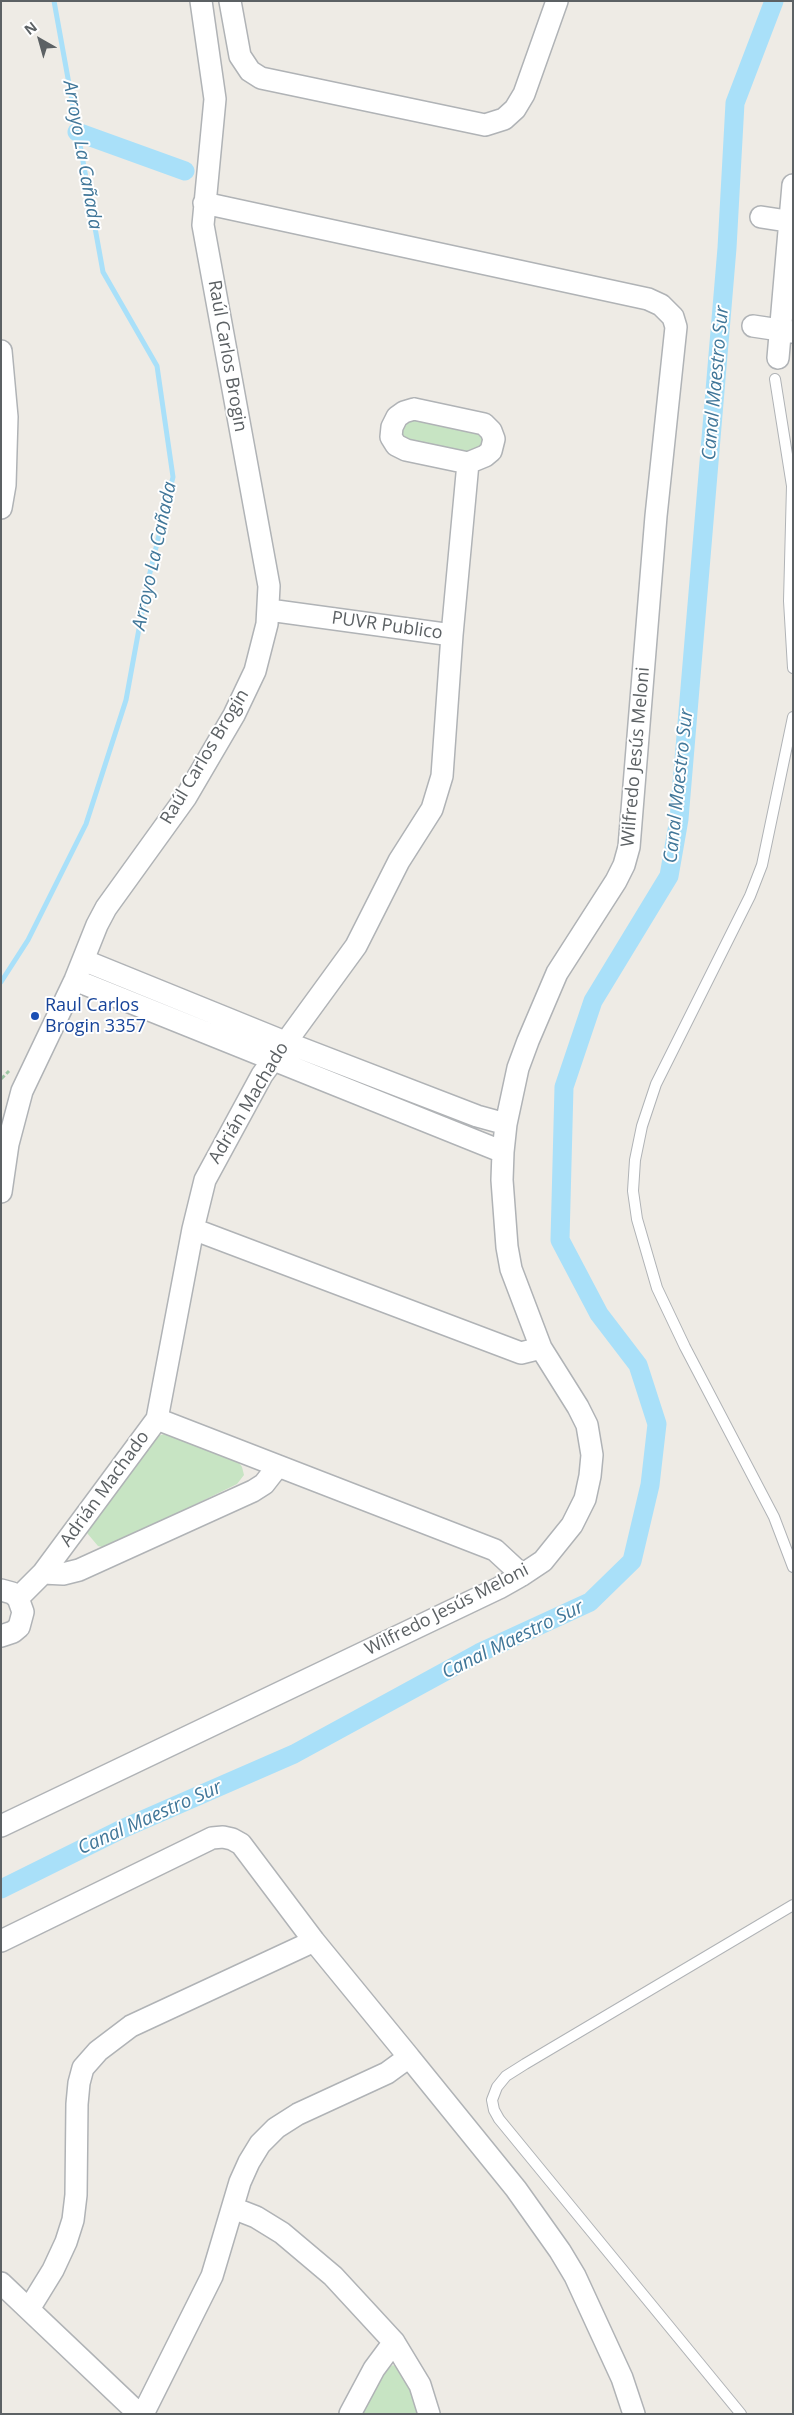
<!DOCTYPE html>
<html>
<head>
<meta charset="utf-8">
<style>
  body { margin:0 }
  #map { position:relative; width:794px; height:2415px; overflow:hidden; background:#eeebe5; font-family:"Open Sans",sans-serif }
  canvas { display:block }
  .frame { position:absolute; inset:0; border:2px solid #5c6164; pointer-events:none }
  .north { position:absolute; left:15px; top:15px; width:50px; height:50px; -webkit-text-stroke:4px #fff; paint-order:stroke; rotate:322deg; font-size:14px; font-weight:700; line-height:20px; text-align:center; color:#5c6164 }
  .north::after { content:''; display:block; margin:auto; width:18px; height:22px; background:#5c6164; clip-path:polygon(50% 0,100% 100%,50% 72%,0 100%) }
</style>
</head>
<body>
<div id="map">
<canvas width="794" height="2415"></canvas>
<div class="frame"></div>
<div class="north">N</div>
</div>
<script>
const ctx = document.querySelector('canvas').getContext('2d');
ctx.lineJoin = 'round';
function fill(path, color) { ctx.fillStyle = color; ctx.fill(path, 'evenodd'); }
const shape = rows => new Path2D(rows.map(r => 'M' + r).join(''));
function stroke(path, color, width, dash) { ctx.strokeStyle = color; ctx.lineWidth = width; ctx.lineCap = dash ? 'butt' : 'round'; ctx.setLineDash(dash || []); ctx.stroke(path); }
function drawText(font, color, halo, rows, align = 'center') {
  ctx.font = font + ' "Open Sans",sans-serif'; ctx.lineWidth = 4; ctx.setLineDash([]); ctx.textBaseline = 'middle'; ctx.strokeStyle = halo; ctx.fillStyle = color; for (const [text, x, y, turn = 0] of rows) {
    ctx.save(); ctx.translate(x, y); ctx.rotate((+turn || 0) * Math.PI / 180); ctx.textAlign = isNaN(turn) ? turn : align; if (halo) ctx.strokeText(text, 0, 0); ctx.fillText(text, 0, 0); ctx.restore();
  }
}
fill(shape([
  [407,418,476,430,482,437,483,443,479,449,469,453,410,444,401,434],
  [164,1434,237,1460,242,1467,244,1475,237,1484,106,1548,98,1546,87,1533,89,1522,155,1437],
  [393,2365,402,2370,421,2414,362,2414,388,2368]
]), '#c7e4c3');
stroke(shape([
  [1,982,28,940,86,824,126,700,147,585,173,477,157,366,103,272,54,1]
]), '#a9e0f9', 5);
stroke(shape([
  [77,132,185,171],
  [1,1889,122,1829,294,1754,479,1653,590,1602,632,1561,650,1485,657,1424,638,1365,599,1314,560,1240,564,1087,593,1001,669,876,679,819,727,248,735,103,774,1]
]), '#a9e0f9', 19);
const lane = shape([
  [775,379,792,486,789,601,793,668],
  [793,717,762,865,750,896,656,1084,642,1126,635,1160,633,1191,637,1219,657,1288,685,1347,774,1517,793,1567],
  [741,2414,499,2119,494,2110,492,2100,497,2087,506,2076,525,2064,793,1905]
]);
const street = shape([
  [230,1,240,56,250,71,261,78,485,125,504,119,515,109,524,94,557,1],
  [761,217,793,222],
  [753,326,793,332],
  [1,351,7,417,5,485,1,508],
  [778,358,793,185],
  [414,409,484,424,491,431,494,439,491,451,485,456,468,463,406,450,396,445,391,437,392,427,397,417,404,412,414,409],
  [269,610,452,635,468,463],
  [83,960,285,1042,477,1116,506,1124],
  [75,980,503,1152],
  [1,1192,8,1144,22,1091,75,980,97,925,106,908,186,797,234,715,255,671,267,624,269,586,203,225,215,99,201,1],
  [193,1229,521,1353,541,1348],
  [157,1419,495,1550,522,1575],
  [43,1573,63,1574,79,1570,253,1491,264,1484,278,1466],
  [1,1590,12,1593,18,1598,23,1612,19,1627,13,1632,1,1636],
  [18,1598,43,1573,157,1419,193,1229,205,1180,262,1075,356,946,399,861,432,809,442,776,452,635],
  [1,1826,499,1588,522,1575,543,1561,572,1525,585,1499,590,1476,592,1455,587,1425,578,1407,541,1348,511,1269,507,1247,502,1180,503,1152,506,1124,518,1068,528,1041,557,973,616,881,624,865,629,847,656,516,676,327,673,317,661,305,648,299,204,203],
  [1,1941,212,1838,223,1837,232,1839,241,1844,314,1941,409,2057],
  [233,2208,256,2217,282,2233,333,2276,394,2342,420,2385,429,2414],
  [1,2283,139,2414],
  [29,2309,53,2270,66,2242,73,2220,76,2195,77,2104,79,2083,83,2068,98,2051,131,2026,314,1941],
  [143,2414,212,2276,240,2182,249,2162,260,2144,276,2128,298,2114,387,2073,409,2057,516,2189,560,2251,575,2276,622,2378,634,2414],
  [350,2414,374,2369,394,2342]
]);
stroke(lane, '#b0b3b6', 12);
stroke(street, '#b0b3b6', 24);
stroke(shape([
  [1,1079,9,1071]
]), '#9ec7a4', 3, [5, 2.5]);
stroke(lane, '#fff', 10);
stroke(street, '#fff', 21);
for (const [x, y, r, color] of [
  [35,1016,5,"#1a4fb4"]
]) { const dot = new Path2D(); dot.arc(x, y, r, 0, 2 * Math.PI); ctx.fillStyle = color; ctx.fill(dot); stroke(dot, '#fff', 2); }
drawText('18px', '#5c6164', '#fff', [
  ["Raúl Carlos Brogin",227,356,80],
  ["PUVR Publico",387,626,8],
  ["Raúl Carlos Brogin",205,757,-59],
  ["Wilfredo Jesús Meloni",636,757,-85],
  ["Adrián Machado",249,1103,-59],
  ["Adrián Machado",105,1489,-54],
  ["Wilfredo Jesús Meloni",447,1610,-27]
]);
drawText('18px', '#164399', '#fff', [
  ["Raul Carlos",45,1006],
  ["Brogin 3357",45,1027]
], 'left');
drawText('italic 19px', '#417799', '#fff', [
  ["Arroyo La Cañada",82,155,80],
  ["Canal Maestro Sur",716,383,-85],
  ["Arroyo La Cañada",155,556,-78],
  ["Canal Maestro Sur",679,786,-84],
  ["Canal Maestro Sur",513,1640,-26],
  ["Canal Maestro Sur",150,1818,-24]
]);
</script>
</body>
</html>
